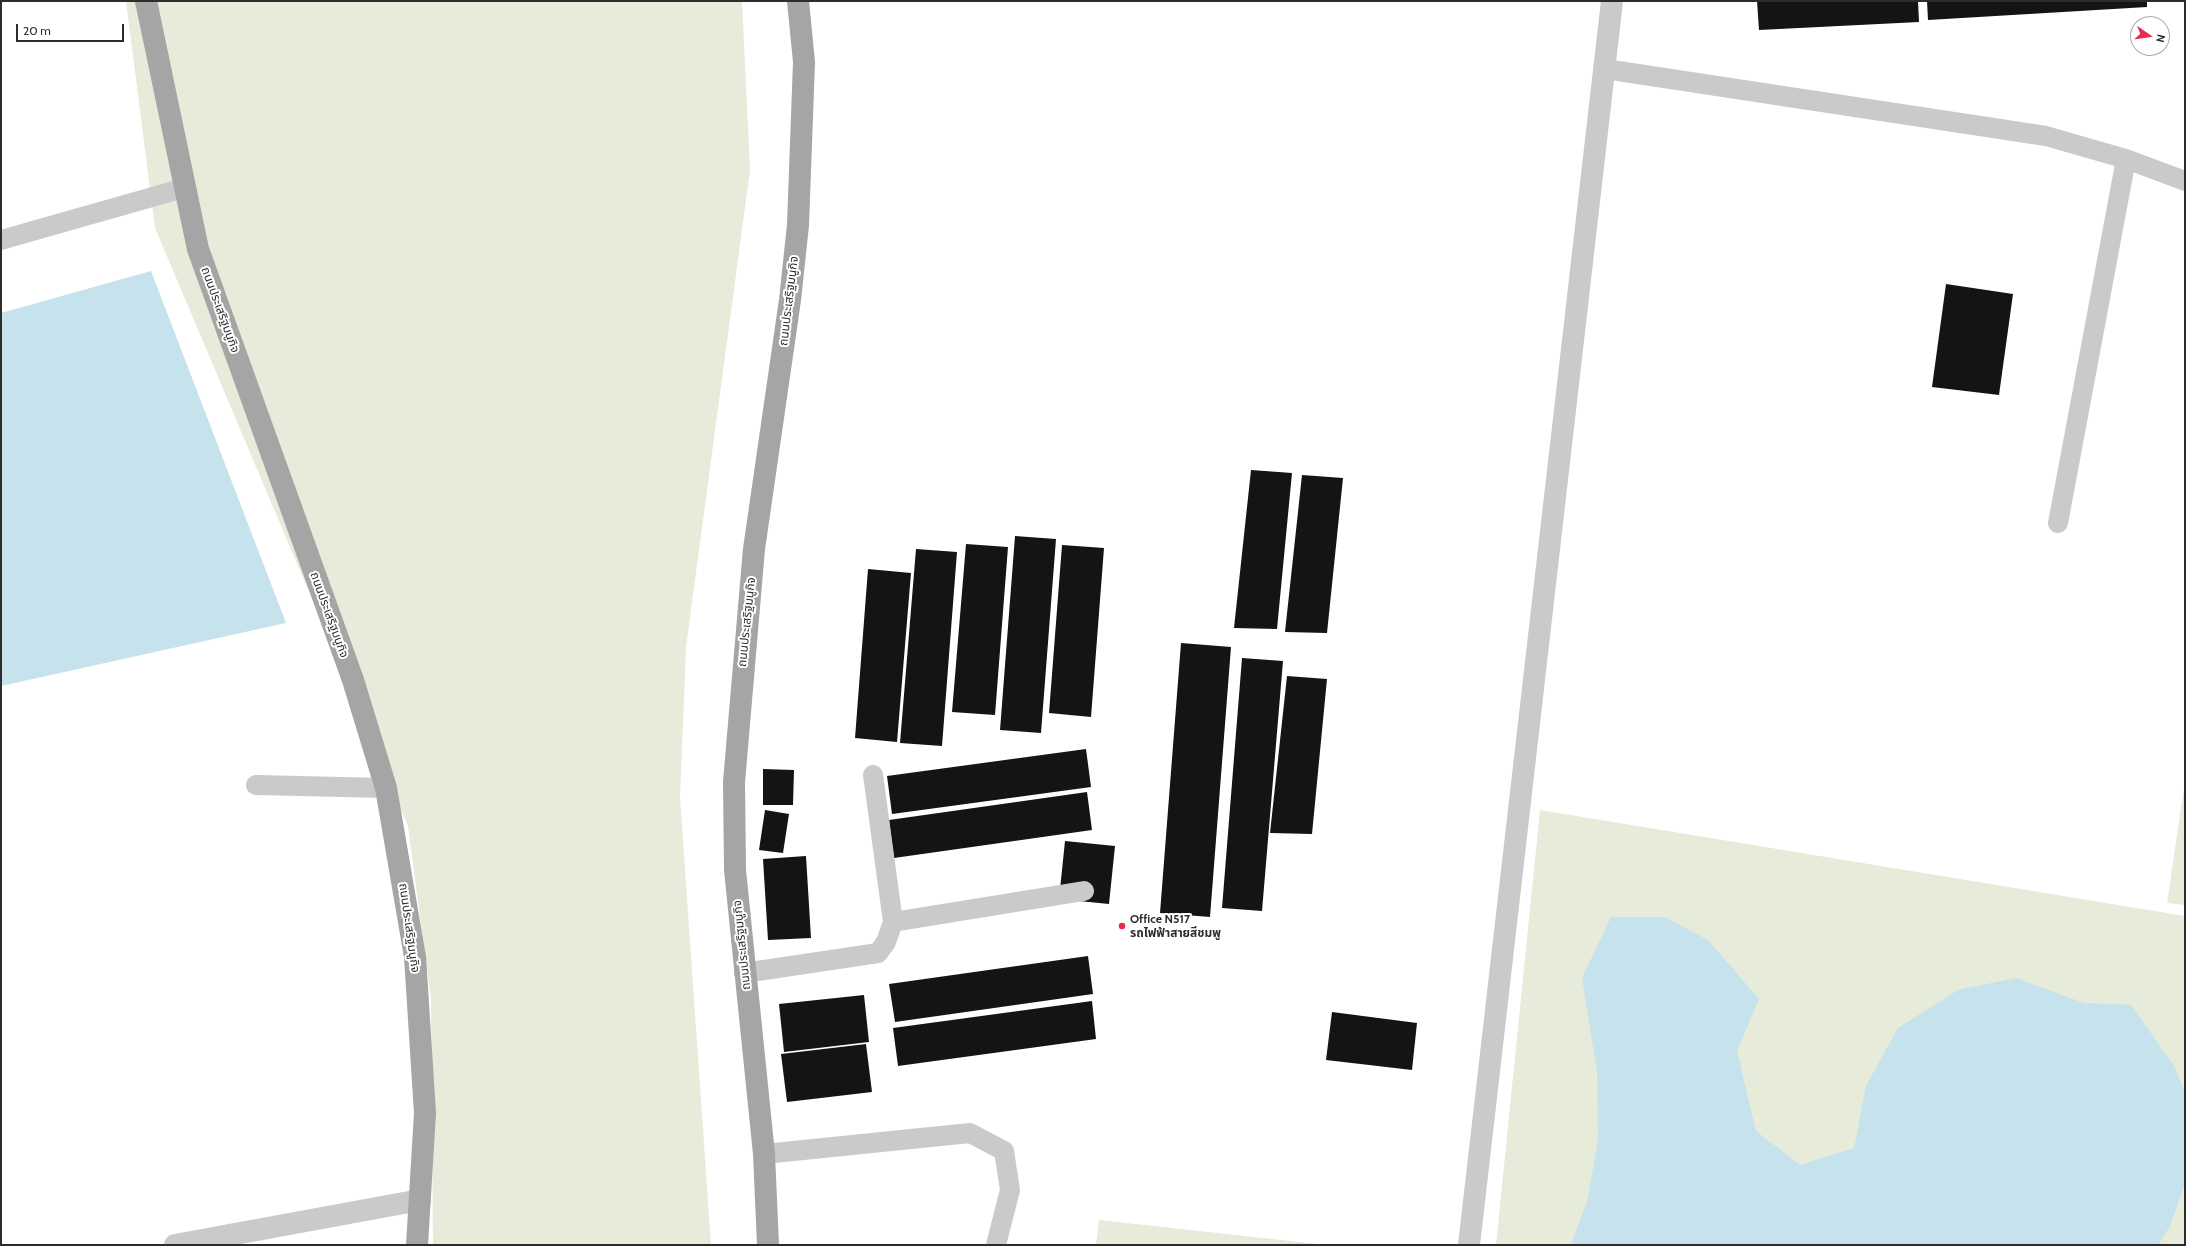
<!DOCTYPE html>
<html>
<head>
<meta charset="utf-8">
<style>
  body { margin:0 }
  #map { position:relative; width:2186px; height:1246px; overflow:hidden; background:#fff; font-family:Cabin,sans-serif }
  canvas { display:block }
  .frame { position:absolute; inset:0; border:2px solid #2d2d2d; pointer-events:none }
  .north { position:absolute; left:2130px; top:16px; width:40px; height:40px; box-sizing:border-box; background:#fff; border:1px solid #ababab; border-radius:50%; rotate:103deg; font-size:11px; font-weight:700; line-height:16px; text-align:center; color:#2d2d2d }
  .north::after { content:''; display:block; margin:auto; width:14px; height:18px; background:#e92b50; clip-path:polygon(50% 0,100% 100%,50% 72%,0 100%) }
  .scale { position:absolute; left:16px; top:24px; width:108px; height:18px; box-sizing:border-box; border:2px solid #2d2d2d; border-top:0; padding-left:5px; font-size:12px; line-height:14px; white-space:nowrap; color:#2d2d2d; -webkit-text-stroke:3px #fff; paint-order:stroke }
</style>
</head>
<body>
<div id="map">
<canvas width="2186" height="1246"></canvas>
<div class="frame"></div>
<div class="north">N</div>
<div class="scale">20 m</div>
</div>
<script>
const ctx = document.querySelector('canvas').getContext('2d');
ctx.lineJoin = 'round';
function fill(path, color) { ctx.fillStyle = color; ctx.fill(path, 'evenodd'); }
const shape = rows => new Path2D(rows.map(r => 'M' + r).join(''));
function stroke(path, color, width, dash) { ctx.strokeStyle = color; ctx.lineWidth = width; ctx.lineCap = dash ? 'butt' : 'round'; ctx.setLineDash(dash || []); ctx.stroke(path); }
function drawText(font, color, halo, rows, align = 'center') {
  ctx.font = font + ' Cabin,"Noto Sans Thai",sans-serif'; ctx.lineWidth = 4; ctx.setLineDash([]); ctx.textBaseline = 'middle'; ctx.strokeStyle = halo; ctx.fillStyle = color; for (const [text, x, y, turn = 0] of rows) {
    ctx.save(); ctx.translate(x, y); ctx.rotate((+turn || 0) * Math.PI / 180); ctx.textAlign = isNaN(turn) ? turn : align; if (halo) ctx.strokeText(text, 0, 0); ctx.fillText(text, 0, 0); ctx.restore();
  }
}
fill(shape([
  [126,1,742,1,750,170,686,647,680,797,711,1245,433,1245,431,999,408,826,155,228],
  [2185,781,2185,905,2167,903],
  [1540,810,2185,916,2185,1245,1496,1245],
  [1099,1220,1327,1245,1096,1245]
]), '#e6ebda');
fill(shape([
  [151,271,286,623,1,686,1,313],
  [1611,917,1665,917,1708,940,1759,999,1737,1051,1756,1131,1800,1165,1854,1148,1866,1086,1898,1028,1958,990,2016,978,2084,1003,2131,1005,2174,1066,2185,1093,2185,1183,2170,1226,2158,1245,1571,1245,1588,1198,1598,1140,1597,1072,1582,978]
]), '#c6e2ec');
fill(shape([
  [1757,1,1918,1,1919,22,1759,30],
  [1927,1,2147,1,2147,7,1928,20],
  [1946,284,2013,294,1999,395,1932,387],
  [1251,470,1292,473,1277,629,1234,628],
  [1302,475,1343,478,1327,633,1285,632],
  [1015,536,1056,539,1041,733,1000,730],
  [966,544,1008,547,995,715,952,712],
  [1062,545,1104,548,1091,717,1049,713],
  [916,549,957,552,942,746,900,743],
  [868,569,911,573,897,742,855,738],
  [1181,643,1231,647,1210,917,1160,913],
  [1242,658,1283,661,1262,911,1222,908],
  [1287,676,1327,679,1312,834,1270,833],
  [1086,749,1091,787,892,814,887,776],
  [763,769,794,770,793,805,763,805],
  [1087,792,1092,830,894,858,889,820],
  [765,810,789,814,783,853,759,850],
  [1065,841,1115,846,1109,904,1059,899],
  [806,856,811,938,768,940,763,859],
  [1088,956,1093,994,895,1022,889,984],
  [864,995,869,1042,784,1052,779,1004],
  [1092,1001,1096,1039,898,1066,893,1028],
  [1332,1012,1417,1023,1412,1070,1326,1060],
  [866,1044,872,1092,787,1102,781,1054]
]), '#141414');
stroke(shape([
  [1605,69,2046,136,2126,159,2185,181],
  [1,240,184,188],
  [2058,523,2126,159],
  [873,775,893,922],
  [256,785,386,788],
  [744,973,878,953,886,942,893,922,1084,891],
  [764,1154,970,1133,1004,1151,1010,1190,996,1245]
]), '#cacaca', 20);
stroke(shape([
  [175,1245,420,1200],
  [1469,1245,1612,1]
]), '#cacaca', 22);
stroke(shape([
  [146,1,198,249,353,680,386,788,415,957,425,1113,417,1245],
  [768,1245,764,1154,735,870,734,782,754,549,790,300,798,225,804,62,798,1]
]), '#a5a5a5', 22);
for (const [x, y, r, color] of [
  [1122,926,4,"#e92b50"]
]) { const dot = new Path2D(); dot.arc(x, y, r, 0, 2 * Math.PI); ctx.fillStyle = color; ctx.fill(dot); stroke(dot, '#fff', 1.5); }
drawText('12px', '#2d2d2d', '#fff', [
  ["ถนนประเสริฐมนูกิจ",789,301,-83],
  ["ถนนประเสริฐมนูกิจ",220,310,70],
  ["ถนนประเสริฐมนูกิจ",329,615,70],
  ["ถนนประเสริฐมนูกิจ",747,622,-84],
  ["ถนนประเสริฐมนูกิจ",409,928,82],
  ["ถนนประเสริฐมนูกิจ",742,945,-96]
]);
drawText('bold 12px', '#2d2d2d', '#fff', [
  ["Office N517",1130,919],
  ["รถไฟฟ้าสายสีชมพู",1130,933]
], 'left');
</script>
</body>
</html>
